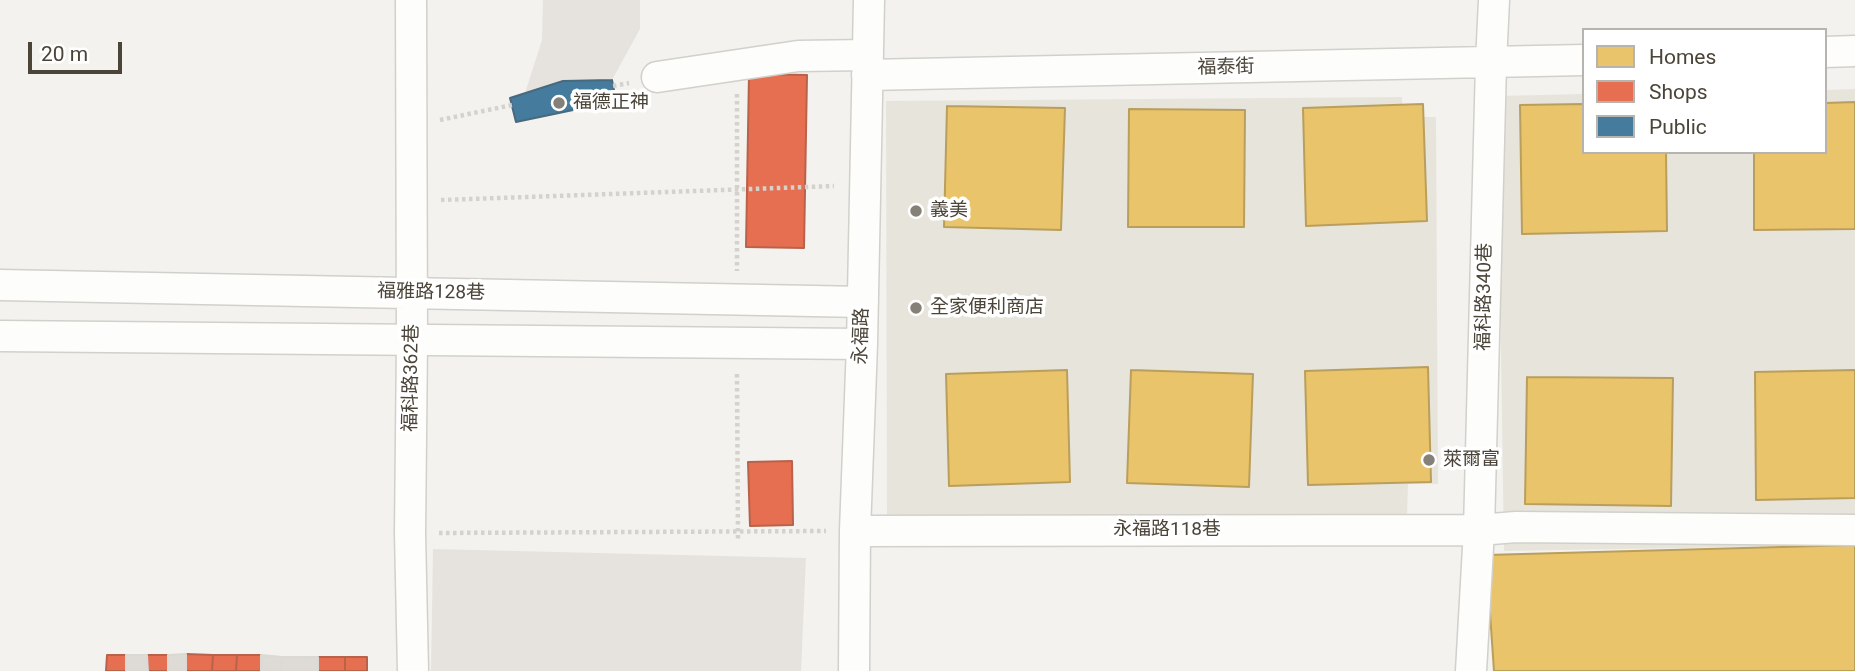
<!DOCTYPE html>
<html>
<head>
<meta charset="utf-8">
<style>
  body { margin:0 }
  #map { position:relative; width:1855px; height:671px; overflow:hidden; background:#f4f2ee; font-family:Roboto,sans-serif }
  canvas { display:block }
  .legend { position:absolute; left:1582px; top:28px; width:245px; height:126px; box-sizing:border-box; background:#fff; border:2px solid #b7b4b0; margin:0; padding:9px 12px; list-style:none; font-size:21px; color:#4b4439 }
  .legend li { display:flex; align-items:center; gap:14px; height:35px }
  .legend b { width:35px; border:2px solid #b7b4b0 }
  .scale { position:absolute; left:28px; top:42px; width:94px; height:32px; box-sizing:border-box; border:4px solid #4b4439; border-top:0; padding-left:9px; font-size:21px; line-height:24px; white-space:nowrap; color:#4b4439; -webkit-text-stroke:5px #fff; paint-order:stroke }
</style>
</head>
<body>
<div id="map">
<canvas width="1855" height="671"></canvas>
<ul class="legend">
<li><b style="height:19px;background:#e9c46a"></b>Homes</li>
<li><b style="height:19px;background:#e76f51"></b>Shops</li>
<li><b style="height:19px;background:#457b9d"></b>Public</li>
</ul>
<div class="scale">20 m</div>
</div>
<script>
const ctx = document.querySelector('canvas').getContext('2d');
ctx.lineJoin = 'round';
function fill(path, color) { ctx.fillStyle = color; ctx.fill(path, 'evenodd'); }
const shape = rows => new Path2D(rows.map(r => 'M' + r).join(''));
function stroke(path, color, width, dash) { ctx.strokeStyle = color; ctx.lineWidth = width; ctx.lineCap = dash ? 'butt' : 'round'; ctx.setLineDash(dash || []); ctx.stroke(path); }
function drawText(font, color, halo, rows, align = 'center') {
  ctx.font = font + ' Roboto,"Noto Sans TC",sans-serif'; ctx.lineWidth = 7; ctx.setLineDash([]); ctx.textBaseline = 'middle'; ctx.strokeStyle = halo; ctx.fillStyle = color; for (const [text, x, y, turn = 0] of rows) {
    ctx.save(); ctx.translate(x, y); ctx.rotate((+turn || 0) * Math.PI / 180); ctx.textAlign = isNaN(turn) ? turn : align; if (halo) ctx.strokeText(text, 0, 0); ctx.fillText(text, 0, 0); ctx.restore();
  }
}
fill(shape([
  [1855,89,1855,545,1504,551,1497,96,1584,94,1584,152,1825,152,1825,90],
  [1402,97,1403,117,1436,117,1438,484,1408,484,1407,518,887,522,886,101]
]), '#e7e4dc');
fill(shape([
  [543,0,640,0,640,29,612,80,563,81,525,93,542,40],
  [433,549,806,558,801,671,431,671]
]), '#e6e3df');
const homes = shape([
  [1855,102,1855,229,1754,230,1754,152,1825,152,1825,103,1855,102],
  [1423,104,1427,221,1306,226,1303,108,1423,104],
  [1584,104,1584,152,1666,152,1667,231,1522,234,1520,105,1584,104],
  [947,106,1065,108,1061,230,944,227,947,106],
  [1129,109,1245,110,1244,227,1128,227,1129,109],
  [1428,367,1431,482,1308,485,1305,371,1428,367],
  [1067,370,1070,482,949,486,946,374,1067,370],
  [1131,370,1253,374,1249,487,1127,483,1131,370],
  [1855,370,1855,498,1756,500,1755,372,1855,370],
  [1527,377,1673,378,1671,506,1525,504,1527,377],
  [1855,545,1855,671,1494,671,1486,555,1855,545]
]);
fill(homes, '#e9c46a');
stroke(homes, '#ba9e5b', 2);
const shops = shape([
  [749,74,807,75,804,248,746,247,749,74],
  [792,461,793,525,750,526,748,462,792,461],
  [186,654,213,655,212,671,186,671,186,654],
  [107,655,126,655,126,671,106,671,107,655],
  [147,655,168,655,168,671,148,671,147,655],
  [213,655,237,655,236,671,212,671,213,655],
  [237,655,261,655,261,671,236,671,237,655],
  [318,657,345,657,345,671,318,671,318,657],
  [345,657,367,657,367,671,345,671,345,657]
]);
fill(shops, '#e76f51');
stroke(shops, '#b8624a', 2);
const public = shape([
  [612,80,616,101,516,122,510,98,563,81,612,80]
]);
fill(public, '#457b9d');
stroke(public, '#476a7f', 2);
const building = shape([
  [186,654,186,671,168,671,168,655,186,654],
  [126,655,147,655,148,671,126,671,126,655],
  [261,655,282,657,281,671,261,671,261,655],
  [282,657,318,657,318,671,281,671,282,657]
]);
fill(building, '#dedbd6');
stroke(building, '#dcd9d4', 2);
const minor = shape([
  [411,0,412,340,410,533,413,671],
  [1825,52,1855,51],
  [867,75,1584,60],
  [657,77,798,56,868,55],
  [0,285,863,302],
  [0,336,862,344],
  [855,531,1479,530,1516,527,1855,530],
  [854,671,855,531,862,344,869,0],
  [1471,671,1479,530,1491,63,1494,0]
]);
stroke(minor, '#d2d0cb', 33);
stroke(shape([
  [613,86,629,83],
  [737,94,737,271],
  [440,120,512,105],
  [441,200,834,186],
  [737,374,738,540],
  [439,533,826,531]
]), '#d3d2cc', 4.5, [3.5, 3.5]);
stroke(minor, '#fdfdfc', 30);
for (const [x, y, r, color] of [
  [559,103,7,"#868178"],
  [916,211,7,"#868178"],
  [916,308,7,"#868178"],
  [1429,460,7,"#868178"]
]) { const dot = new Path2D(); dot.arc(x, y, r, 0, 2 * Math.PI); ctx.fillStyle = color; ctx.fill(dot); stroke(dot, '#fff', 2.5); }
drawText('19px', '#4b4439', '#fff', [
  ["福泰街",1226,68,-1],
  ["福雅路128巷",431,293,1],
  ["福科路340巷",1485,297,-89],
  ["永福路",862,336,-88],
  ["福科路362巷",412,378,-89],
  ["永福路118巷",1167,530]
]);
drawText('19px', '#4b4439', '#fff', [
  ["福德正神",573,103],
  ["義美",930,211],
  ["全家便利商店",930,308],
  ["萊爾富",1443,460]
], 'left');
</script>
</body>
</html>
